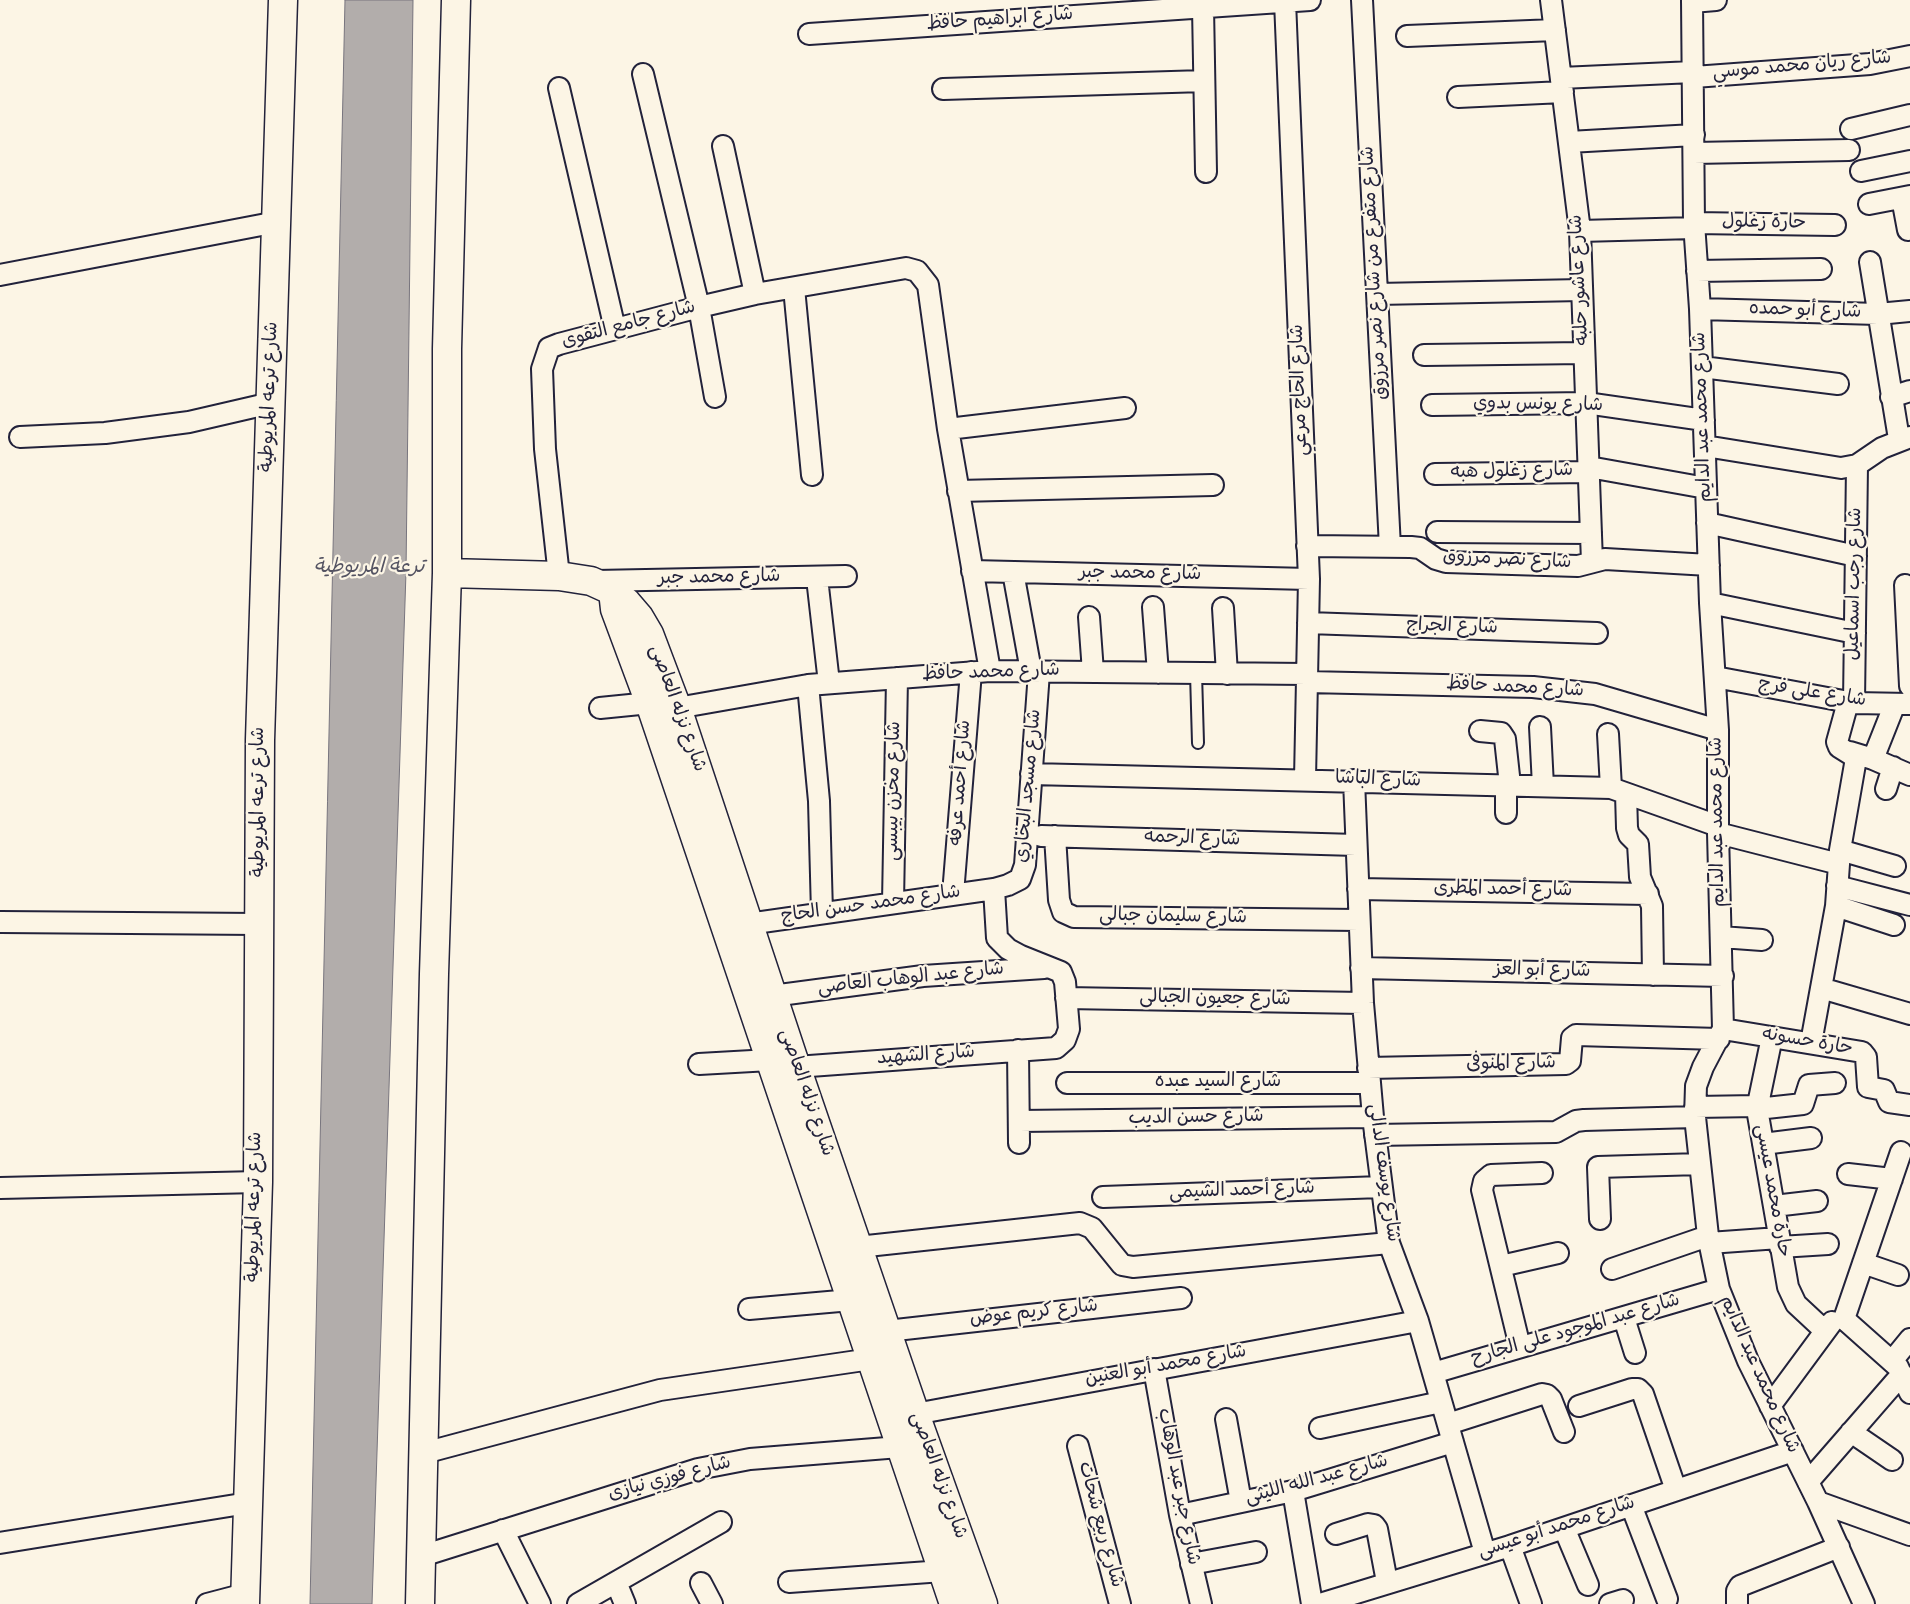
<!DOCTYPE html>
<html>
<head>
<meta charset="utf-8">
<style>
  body { margin:0 }
  canvas { display:block; background:#fcf5e5 }
</style>
</head>
<body>
<canvas width="1910" height="1604"></canvas>
<script>
const ctx = document.querySelector('canvas').getContext('2d');
ctx.lineJoin = 'round';
function fill(path, color) { ctx.fillStyle = color; ctx.fill(path, 'evenodd'); }
const shape = rows => new Path2D(rows.map(r => 'M' + r).join(''));
function stroke(path, color, width, dash) { ctx.strokeStyle = color; ctx.lineWidth = width; ctx.lineCap = dash ? 'butt' : 'round'; ctx.setLineDash(dash || []); ctx.stroke(path); }
function drawText(font, color, halo, rows, align = 'center') {
  ctx.font = font + ' "Gochi Hand","Playpen Sans Arabic",sans-serif'; ctx.lineWidth = 4.5; ctx.setLineDash([]); ctx.textBaseline = 'middle'; ctx.strokeStyle = halo; ctx.fillStyle = color; for (const [text, x, y, turn = 0] of rows) {
    ctx.save(); ctx.translate(x, y); ctx.rotate((+turn || 0) * Math.PI / 180); ctx.textAlign = isNaN(turn) ? turn : align; if (halo) ctx.strokeText(text, 0, 0); ctx.fillText(text, 0, 0); ctx.restore();
  }
}
const water = shape([
  [345,0,413,0,406,572,372,1604,310,1604,345,0]
]);
fill(water, '#b2adab');
stroke(water, '#78757e', 1);
const lane = shape([
  [1196,673,1198,743]
]);
const street = shape([
  [1362,0,1390,547],
  [1551,0,1580,231,1592,562],
  [1692,0,1694,223,1700,309,1710,603,1718,730,1718,833,1723,1029,1703,1067,1696,1086,1695,1117,1708,1236,1719,1289,1748,1361,1818,1502,1864,1604],
  [1285,1,1309,579,1305,779],
  [1692,2,1716,0],
  [1203,7,1206,172],
  [809,34,1310,0],
  [1407,36,1555,30],
  [643,74,699,307,715,397],
  [1694,77,1870,64,1910,56],
  [1561,78,1693,72],
  [559,88,615,329],
  [943,89,1204,81],
  [1458,97,1563,92],
  [1851,129,1910,115],
  [1569,142,1694,135],
  [723,146,755,294],
  [1694,153,1849,150],
  [1861,171,1910,161],
  [1902,198,1908,230],
  [1869,204,1910,196],
  [1694,223,1835,225],
  [1580,231,1694,228],
  [1870,262,1899,439],
  [1697,271,1821,269],
  [0,275,277,222],
  [794,288,812,475],
  [1377,294,1582,290],
  [1700,309,1878,314,1910,311],
  [1424,355,1584,353],
  [1702,367,1838,384],
  [1891,397,1910,391],
  [1432,405,1586,403,1704,420],
  [948,429,1125,408],
  [20,437,105,433,189,422,271,403],
  [1705,446,1841,468,1857,465,1882,448,1910,437],
  [1589,467,1706,488],
  [1435,474,1589,472],
  [958,491,1213,485],
  [1707,523,1856,556],
  [1437,532,1591,533],
  [1307,546,1411,547,1420,548,1436,559,1446,562,1578,566,1605,559,1709,565],
  [972,571,1309,579],
  [1013,572,1031,671],
  [559,576,545,449,542,369,549,348,559,344,699,307,755,294,906,268,917,271,928,285,948,429,990,671],
  [817,578,829,683],
  [596,581,846,576],
  [1905,585,1910,686],
  [1710,603,1855,633],
  [1153,607,1158,673],
  [1223,608,1227,674],
  [1089,617,1093,672],
  [1308,623,1597,633],
  [1715,677,1854,703,1910,704],
  [1307,682,1533,687,1595,694,1718,730],
  [808,685,819,801,822,913],
  [1854,703,1857,465],
  [600,708,650,703],
  [677,708,808,685,990,671,1307,674],
  [1540,727,1543,786],
  [1480,731,1501,733,1505,739,1510,785],
  [1608,734,1611,788],
  [1850,752,1873,759,1910,775],
  [1873,759,1894,706],
  [1031,774,1611,788,1718,826],
  [1354,780,1363,1003,1373,1117,1389,1243,1418,1321,1485,1553],
  [1886,789,1893,767],
  [1626,794,1627,828,1629,835,1638,844,1640,877,1652,906,1653,975],
  [1506,813,1506,785],
  [1718,833,1839,864],
  [1041,836,1356,845],
  [1055,836,1059,900,1063,912,1074,917,1359,920],
  [1840,850,1895,866],
  [1837,886,1910,905],
  [1358,889,1648,894],
  [953,894,971,672],
  [893,903,897,678],
  [1836,906,1894,925],
  [0,922,259,924],
  [748,924,994,889,1008,885,1020,879,1025,865,1039,672],
  [1721,937,1762,940],
  [1361,968,1723,976],
  [1821,988,1910,1014],
  [772,996,923,976,1044,968],
  [1066,998,1363,1003],
  [1723,1029,1862,1052,1866,1057,1868,1087,1884,1090,1889,1102,1910,1105],
  [1772,1037,1757,1109,1788,1287,1796,1304,1825,1331],
  [1811,1043,1836,906,1840,850,1855,764,1855,757,1839,747,1837,742,1848,702],
  [1018,1050,1019,1143],
  [699,1064,770,1060],
  [796,1067,1056,1048,1065,1040,1069,1029,1065,982,1061,972,1021,956,1008,949,997,938,994,889],
  [1368,1068,1566,1064,1570,1061,1572,1038,1576,1035,1719,1039],
  [1067,1083,1370,1083],
  [1695,1107,1757,1106],
  [1757,1109,1803,1104,1809,1085,1835,1083],
  [1019,1121,1373,1117],
  [1375,1135,1556,1132,1576,1121,1584,1120,1695,1117],
  [1763,1144,1811,1138],
  [1848,1174,1892,1179],
  [0,1188,258,1182],
  [1103,1197,1381,1187],
  [1774,1206,1817,1201],
  [1600,1219,1598,1167,1700,1164],
  [1709,1243,1779,1238],
  [858,1247,1080,1223,1092,1228,1122,1265,1133,1267,1389,1243],
  [1780,1247,1828,1244],
  [1863,1263,1898,1275],
  [1501,1266,1558,1253],
  [1612,1269,1708,1236],
  [749,1309,851,1300],
  [1624,1318,1635,1353],
  [1844,1319,1901,1152],
  [1844,1319,1898,1367,1910,1393],
  [887,1331,1181,1298],
  [1520,1347,1482,1190,1484,1181,1491,1175,1542,1173],
  [1892,1361,1910,1339],
  [1154,1369,1180,1515,1201,1604],
  [1433,1373,1719,1289],
  [1579,1406,1632,1389,1638,1389,1643,1394,1676,1490],
  [1770,1406,1832,1322],
  [915,1414,1418,1321],
  [1226,1419,1241,1502],
  [1448,1424,1542,1394,1547,1395,1551,1399,1564,1432],
  [1320,1428,1441,1402],
  [1851,1432,1892,1460],
  [1078,1446,1120,1604],
  [424,1453,660,1390,871,1359],
  [1808,1482,1902,1374],
  [1293,1491,1312,1604],
  [1818,1502,1910,1535],
  [1631,1505,1667,1599],
  [1180,1515,1293,1491,1453,1442],
  [1564,1528,1588,1585],
  [503,1530,540,1604],
  [1336,1534,1368,1524,1374,1525,1377,1529,1387,1582],
  [0,1543,248,1503],
  [1510,1546,1531,1604],
  [422,1556,698,1469,750,1459,912,1446],
  [1191,1564,1256,1552],
  [616,1582,625,1604],
  [789,1582,943,1571],
  [701,1583,712,1604],
  [207,1604,245,1594],
  [578,1604,721,1522],
  [1320,1604,1510,1546,1793,1451],
  [1610,1604,1623,1600],
  [1737,1604,1737,1591,1740,1586,1839,1547]
]);
const secondary = shape([
  [447,573,559,576,591,581,613,591,627,603,639,617,649,634,677,708,796,1067,915,1414,983,1604],
  [613,591,615,609,650,703,954,1604],
  [245,1604,258,1182,260,740,283,0],
  [420,1604,434,974,447,573,447,349,456,0]
]);
stroke(lane, '#22223b', 14);
stroke(street, '#22223b', 24);
stroke(secondary, '#22223b', 31);
stroke(lane, '#fcf5e5', 10);
stroke(street, '#fcf5e5', 20);
stroke(secondary, '#fcf5e5', 28);
drawText('19px', '#22223b', '#fcf5e5', [
  ["شارع ابراهيم حافظ",1000,21,-4],
  ["شارع ريان محمد موسي",1802,67,-5],
  ["حارة زغلول",1764,224,1],
  ["شارع متفرع من شارع نصر مرزوق",1376,273,-93],
  ["شارع عاشور حلبه",1581,280,-93],
  ["شارع أبو حمده",1805,312,2],
  ["شارع جامع التقوى",629,326,-15],
  ["شارع الحاج مرعي",1301,390,-92],
  ["شارع ترعه المريوطية",271,397,-88],
  ["شارع يونس بدوي",1538,406,1],
  ["شارع محمد عبد الدايم",1704,417,-92],
  ["شارع زغلول هبه",1512,473,-1],
  ["شارع نصر مرزوق",1507,561,3],
  ["شارع محمد جبر",1140,575,1],
  ["شارع محمد جبر",719,579,-1],
  ["شارع رجب اسماعيل",1856,584,-89],
  ["شارع الجراج",1452,628,2],
  ["شارع محمد حافظ",991,674,-2],
  ["شارع محمد حافظ",1515,689,3],
  ["شارع على فرج",1812,694,9],
  ["شارع نزله العاصى",676,709,70],
  ["شارع الباشا",1378,781,2],
  ["شارع أحمد عرفه",962,783,-86],
  ["شارع مسجد البخاري",1030,786,-85],
  ["شارع مخزن بيبسى",895,791,-89],
  ["شارع ترعه المريوطية",260,802,-90],
  ["شارع محمد عبد الدايم",1719,822,-91],
  ["شارع الرحمه",1192,840,2],
  ["شارع أحمد المطرى",1503,891,1],
  ["شارع محمد حسن الحاج",871,906,-8],
  ["شارع سليمان جبالى",1173,918,1],
  ["شارع أبو العز",1542,972,1],
  ["شارع عبد الوهاب العاصى",911,980,-6],
  ["شارع جعيون الجبالى",1215,1000,1],
  ["حارة حسونه",1807,1043,10],
  ["شارع الشهيد",926,1057,-4],
  ["شارع المنوفى",1511,1065,-1],
  ["شارع السيد عبده",1218,1083],
  ["شارع نزله العاصى",805,1093,71],
  ["شارع حسن الديب",1196,1119,-1],
  ["شارع يوسف الدالى",1382,1173,82],
  ["حارة محمد عيسى",1771,1191,80],
  ["شارع أحمد الشيمى",1242,1192,-2],
  ["شارع ترعه المريوطية",256,1207,-89],
  ["شارع كريم عوض",1034,1314,-6],
  ["شارع عبد الموجود على الجارح",1576,1331,-16],
  ["شارع محمد أبو العنين",1166,1367,-10],
  ["شارع محمد عبد الدايم",1758,1375,66],
  ["شارع نزله العاصى",937,1476,70],
  ["شارع فوزي نيازى",670,1480,-15],
  ["شارع عبد الله الليثى",1317,1481,-15],
  ["شارع جبر عبد الوهاب",1177,1487,79],
  ["شارع ربيع شحات",1099,1525,75],
  ["شارع محمد أبو عيسى",1557,1529,-18]
]);
drawText('italic 20px', '#545362', '#fcf5e5', [
  ["ترعة المريوطية",369,569]
]);
</script>
</body>
</html>
